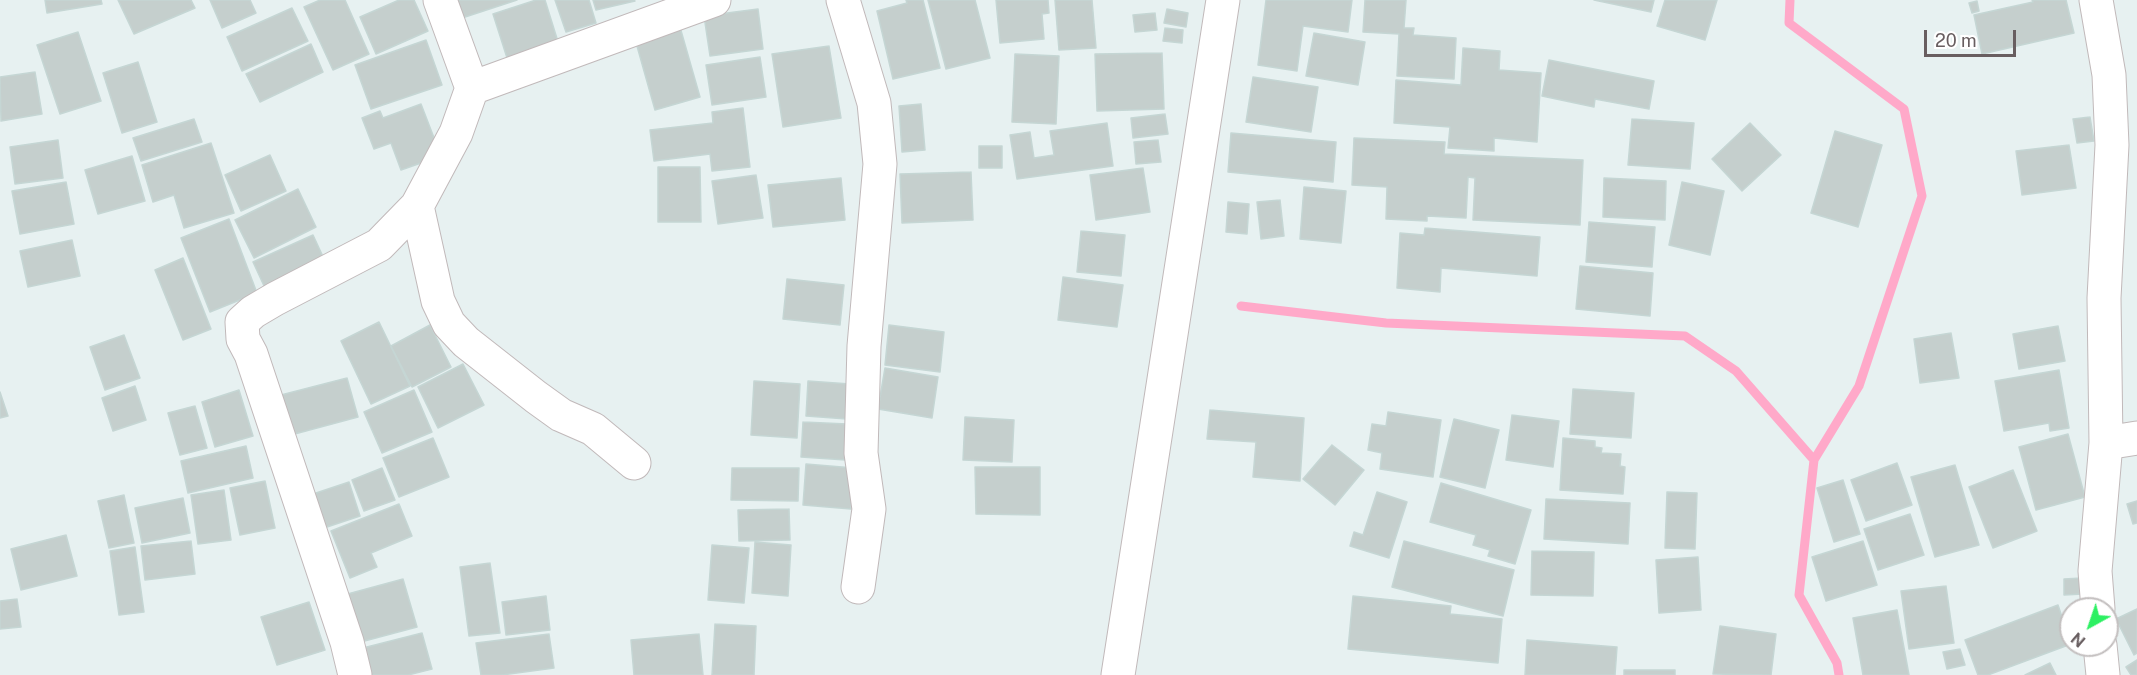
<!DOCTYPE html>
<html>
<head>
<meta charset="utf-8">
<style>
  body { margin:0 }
  #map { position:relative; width:2137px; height:675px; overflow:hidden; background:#e7f1f1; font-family:"Public Sans",sans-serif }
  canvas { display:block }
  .north { position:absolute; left:2059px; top:597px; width:60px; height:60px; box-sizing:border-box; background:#fff; border:2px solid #c3bfbf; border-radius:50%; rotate:220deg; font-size:16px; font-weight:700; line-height:24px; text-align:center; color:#685e60 }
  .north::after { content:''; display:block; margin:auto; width:21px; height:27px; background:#2df063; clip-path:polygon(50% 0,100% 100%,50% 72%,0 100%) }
  .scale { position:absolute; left:1924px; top:30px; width:92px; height:27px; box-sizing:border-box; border:3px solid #685e60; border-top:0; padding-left:8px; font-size:18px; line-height:21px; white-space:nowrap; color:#685e60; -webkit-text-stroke:4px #fff; paint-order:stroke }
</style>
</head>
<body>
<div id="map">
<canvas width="2137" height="675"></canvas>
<div class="north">N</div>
<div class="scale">20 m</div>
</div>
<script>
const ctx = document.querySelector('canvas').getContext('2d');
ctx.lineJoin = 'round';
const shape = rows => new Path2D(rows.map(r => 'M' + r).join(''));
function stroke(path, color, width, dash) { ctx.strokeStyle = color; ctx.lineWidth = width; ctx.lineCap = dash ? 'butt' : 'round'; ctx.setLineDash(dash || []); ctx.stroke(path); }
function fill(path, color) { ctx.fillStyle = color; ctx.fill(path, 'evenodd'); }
stroke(shape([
  [1790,0,1789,23,1904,109,1922,196,1859,386,1814,460,1799,595,1837,663,1839,675],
  [1241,306,1386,323,1685,336,1736,371,1814,460]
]), '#ffa9c9', 9);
const building = shape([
  [45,0,101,0,102,4,47,13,45,0],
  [118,0,191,0,195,8,134,34,118,0],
  [210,0,250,0,256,13,222,28,210,0],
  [320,0,345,0,369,54,333,70,304,7,320,0],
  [399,0,414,0,428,31,376,54,360,17,399,0],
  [453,0,517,0,459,19,453,0],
  [536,0,545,0,559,45,508,61,493,14,536,0],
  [555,0,589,0,596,23,566,32,555,0],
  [593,0,634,0,635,1,596,10,593,0],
  [906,0,923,0,940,68,893,79,877,11,907,3,906,0],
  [928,0,975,0,990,58,946,69,928,0],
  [996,0,1048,0,1049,13,1042,14,1044,39,1000,43,996,0],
  [1055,0,1092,0,1096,48,1059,50,1055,0],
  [1266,0,1352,0,1348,32,1303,26,1297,71,1258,65,1266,0],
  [1365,0,1406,0,1404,28,1414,28,1413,35,1456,38,1454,79,1397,76,1399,34,1363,32,1365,0],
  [1594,0,1654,0,1651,12,1594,0],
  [1665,0,1717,0,1705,40,1657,26,1665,0],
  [2032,0,2066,0,2074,33,1982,54,1974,15,2033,2,2032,0],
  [1977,1,1979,11,1972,13,1969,3,1977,1],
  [292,8,308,41,242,71,227,37,292,8],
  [758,9,763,49,710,56,704,16,758,9],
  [1167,9,1188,13,1186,27,1164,23,1167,9],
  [1155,13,1157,30,1135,32,1133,15,1155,13],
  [680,27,700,97,655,110,635,39,680,27],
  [1165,28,1183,30,1182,43,1163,41,1165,28],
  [78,32,101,101,60,114,37,45,78,32],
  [1314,33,1365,42,1358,85,1306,76,1314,33],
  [426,40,442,85,371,109,355,65,426,40],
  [311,44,323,72,260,102,246,74,311,44],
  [829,46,841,118,783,127,772,54,829,46],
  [1463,48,1500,51,1499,70,1541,73,1537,142,1494,138,1494,151,1448,148,1450,127,1394,123,1396,80,1461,85,1463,48],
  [1162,53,1164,109,1097,111,1095,54,1162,53],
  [1015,54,1059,56,1056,124,1012,122,1015,54],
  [760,57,766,97,712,105,706,65,760,57],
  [1549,60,1654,81,1649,109,1595,99,1594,107,1542,96,1549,60],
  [138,62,157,122,122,133,103,73,138,62],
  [35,72,42,114,1,121,0,77,35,72],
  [1253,77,1318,87,1311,132,1246,122,1253,77],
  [421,104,441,156,401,170,391,143,374,149,362,118,380,111,383,118,421,104],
  [921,104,925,150,902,152,899,106,921,104],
  [743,108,750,167,712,171,710,154,654,161,650,130,713,123,712,112,743,108],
  [1165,114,1168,134,1133,138,1131,118,1165,114],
  [2090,117,2094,141,2077,143,2073,119,2090,117],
  [194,119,202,142,141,161,133,138,194,119],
  [1632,119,1694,123,1690,169,1628,165,1632,119],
  [1107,123,1113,166,1017,179,1010,135,1030,132,1034,158,1054,155,1050,131,1107,123],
  [1750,123,1781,155,1742,191,1712,159,1750,123],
  [1835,131,1882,145,1858,227,1811,213,1835,131],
  [1231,133,1336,142,1333,182,1228,172,1231,133],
  [1354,138,1445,142,1444,154,1583,160,1580,225,1473,220,1475,178,1468,177,1466,218,1427,216,1427,221,1386,219,1387,187,1352,185,1354,138],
  [58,140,63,178,15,184,10,147,58,140],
  [1158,140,1161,162,1136,164,1134,142,1158,140],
  [211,143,234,213,184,228,174,195,153,202,142,165,211,143],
  [2069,145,2076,188,2022,195,2016,151,2069,145],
  [979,146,1002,146,1002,168,979,168,979,146],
  [270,155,286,191,241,211,225,175,270,155],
  [132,156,145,201,98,214,85,170,132,156],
  [658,167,700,167,701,222,658,222,658,167],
  [1143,168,1150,212,1096,220,1090,175,1143,168],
  [971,172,973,220,902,223,900,174,971,172],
  [756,175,763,218,718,224,712,181,756,175],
  [841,178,845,220,773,227,768,185,841,178],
  [1604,178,1666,181,1665,220,1603,217,1604,178],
  [66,182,74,224,20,234,12,191,66,182],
  [1682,182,1724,191,1710,255,1669,245,1682,182],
  [1304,187,1346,191,1341,243,1300,239,1304,187],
  [298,189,316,227,254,258,235,220,298,189],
  [1280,200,1284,236,1261,239,1257,202,1280,200],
  [1228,202,1249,204,1247,234,1226,232,1228,202],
  [229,219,257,293,210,312,181,238,229,219],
  [1589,222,1655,227,1652,267,1586,262,1589,222],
  [1425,228,1540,237,1537,276,1441,268,1440,292,1397,288,1400,233,1424,235,1425,228],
  [1081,231,1125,235,1121,276,1077,272,1081,231],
  [313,235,325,261,265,288,253,262,313,235],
  [72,240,80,276,28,287,20,251,72,240],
  [183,258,211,329,183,340,155,270,183,258],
  [1580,266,1653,273,1650,316,1576,309,1580,266],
  [1063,277,1123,285,1117,327,1058,320,1063,277],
  [787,279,844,285,840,325,783,319,787,279],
  [379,322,410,386,371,404,341,341,379,322],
  [430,325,451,367,412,387,391,346,430,325],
  [889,325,944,332,940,372,885,365,889,325],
  [2058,326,2065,361,2019,369,2013,334,2058,326],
  [1951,333,1959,378,1920,383,1914,339,1951,333],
  [124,335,140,378,105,390,90,347,124,335],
  [463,364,484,405,438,428,418,387,463,364],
  [885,368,938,377,932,418,878,409,885,368],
  [2059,370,2069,428,2050,431,2049,423,2004,431,1995,381,2059,370],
  [347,378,358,417,291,435,281,395,347,378],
  [754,381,800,384,797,438,751,435,754,381],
  [808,381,850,384,847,419,806,416,808,381],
  [135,386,146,420,113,431,102,398,135,386],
  [1573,389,1634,393,1631,438,1570,434,1573,389],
  [239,390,253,436,215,447,202,402,239,390],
  [414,390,432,432,382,453,364,412,414,390],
  [0,392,8,416,0,418,0,392],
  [195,406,207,448,180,455,168,413,195,406],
  [1210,410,1304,418,1300,481,1253,477,1256,442,1207,439,1210,410],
  [1388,412,1441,420,1433,477,1380,469,1382,453,1368,450,1372,424,1386,426,1388,412],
  [1512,415,1559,421,1553,467,1506,460,1512,415],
  [965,417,1014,420,1012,462,963,460,965,417],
  [1454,419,1499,430,1485,488,1440,477,1454,419],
  [803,422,847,424,846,460,801,457,803,422],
  [2068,434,2085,497,2036,510,2019,447,2068,434],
  [433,438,449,477,399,497,383,458,433,438],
  [1563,438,1595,441,1595,447,1602,448,1601,453,1621,454,1620,466,1625,467,1623,494,1560,490,1563,438],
  [1332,445,1364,470,1335,505,1303,479,1332,445],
  [246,446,253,478,188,493,181,461,246,446],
  [1897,463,1912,505,1866,521,1851,480,1897,463],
  [806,464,854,468,851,509,803,505,806,464],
  [1955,465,1979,545,1935,557,1911,477,1955,465],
  [975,467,1040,467,1040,515,976,514,975,467],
  [382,468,395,500,364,511,352,480,382,468],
  [732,468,799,468,798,501,731,500,732,468],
  [2013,470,2037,531,1993,548,1969,487,2013,470],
  [1843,480,1860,534,1834,542,1817,488,1843,480],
  [265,481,275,528,240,535,230,488,265,481],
  [349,482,360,516,318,530,307,496,349,482],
  [1441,483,1531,510,1515,564,1488,556,1490,550,1473,545,1476,535,1430,522,1441,483],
  [224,490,231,540,198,544,191,495,224,490],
  [1377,492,1407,502,1389,558,1350,546,1354,532,1363,535,1377,492],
  [1667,492,1697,493,1695,549,1665,548,1667,492],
  [124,495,134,543,109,548,98,501,124,495],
  [183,498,190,533,142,543,135,508,183,498],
  [1546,499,1630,503,1628,544,1544,539,1546,499],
  [2137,501,2137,523,2133,524,2127,504,2137,501],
  [399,504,412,536,371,553,377,567,350,578,331,531,399,504],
  [789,509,790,540,739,541,738,510,789,509],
  [1910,514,1924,555,1878,570,1864,529,1910,514],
  [66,535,77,576,21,590,11,549,66,535],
  [191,541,195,574,145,580,141,546,191,541],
  [1404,541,1514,570,1503,616,1392,587,1404,541],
  [1863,541,1877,585,1826,601,1812,557,1863,541],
  [755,542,791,545,788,596,752,593,755,542],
  [712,545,749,548,744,603,708,600,712,545],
  [135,547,144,612,119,615,110,551,135,547],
  [1532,551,1594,552,1593,596,1531,595,1532,551],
  [1698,557,1701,610,1659,613,1656,560,1698,557],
  [490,563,500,633,469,636,460,567,490,563],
  [2082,578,2083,594,2064,595,2064,579,2082,578],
  [403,579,417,627,357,643,344,595,403,579],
  [1946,586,1954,643,1909,649,1901,591,1946,586],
  [546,596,550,630,506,635,502,602,546,596],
  [1353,596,1451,606,1450,614,1502,619,1498,663,1348,649,1353,596],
  [17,599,21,627,0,629,0,601,17,599],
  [309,602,325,650,277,665,261,617,309,602],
  [2058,605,2071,644,1988,675,1978,675,1965,640,2058,605],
  [2137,609,2137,653,2134,655,2116,619,2137,609],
  [1897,610,1909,675,1863,675,1853,618,1897,610],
  [715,624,756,626,754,675,712,675,715,624],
  [1720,626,1776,634,1771,675,1713,674,1720,626],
  [422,633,432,669,408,675,366,675,359,649,422,633],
  [549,634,554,668,502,675,481,675,476,643,549,634],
  [699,634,703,675,634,675,631,640,699,634],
  [1527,640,1617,647,1615,675,1525,675,1527,640],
  [1960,649,1965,665,1947,669,1943,652,1960,649],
  [2137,660,2137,675,2131,675,2126,667,2137,660],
  [2050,663,2056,675,2025,675,2050,663],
  [1624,670,1675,670,1675,675,1624,675,1624,670]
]);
fill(building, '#c5cfcd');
stroke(building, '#c5d6d4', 1.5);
const minor = shape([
  [843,0,874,103,880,164,864,346,861,453,869,509,858,587],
  [2096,0,2109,75,2112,145,2104,298,2106,443,2095,571,2098,609],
  [472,88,714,0],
  [417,206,438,301,449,324,466,342,536,397,561,415,593,429,634,463],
  [2106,443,2137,438],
  [2100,645,2103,675],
  [355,675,347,642,251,354,243,339,242,322,253,312,275,299,379,245,417,206,456,133,472,88,440,0],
  [1118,675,1223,0]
]);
stroke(minor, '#c1b9ba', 35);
stroke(minor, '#fff', 33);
</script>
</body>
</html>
